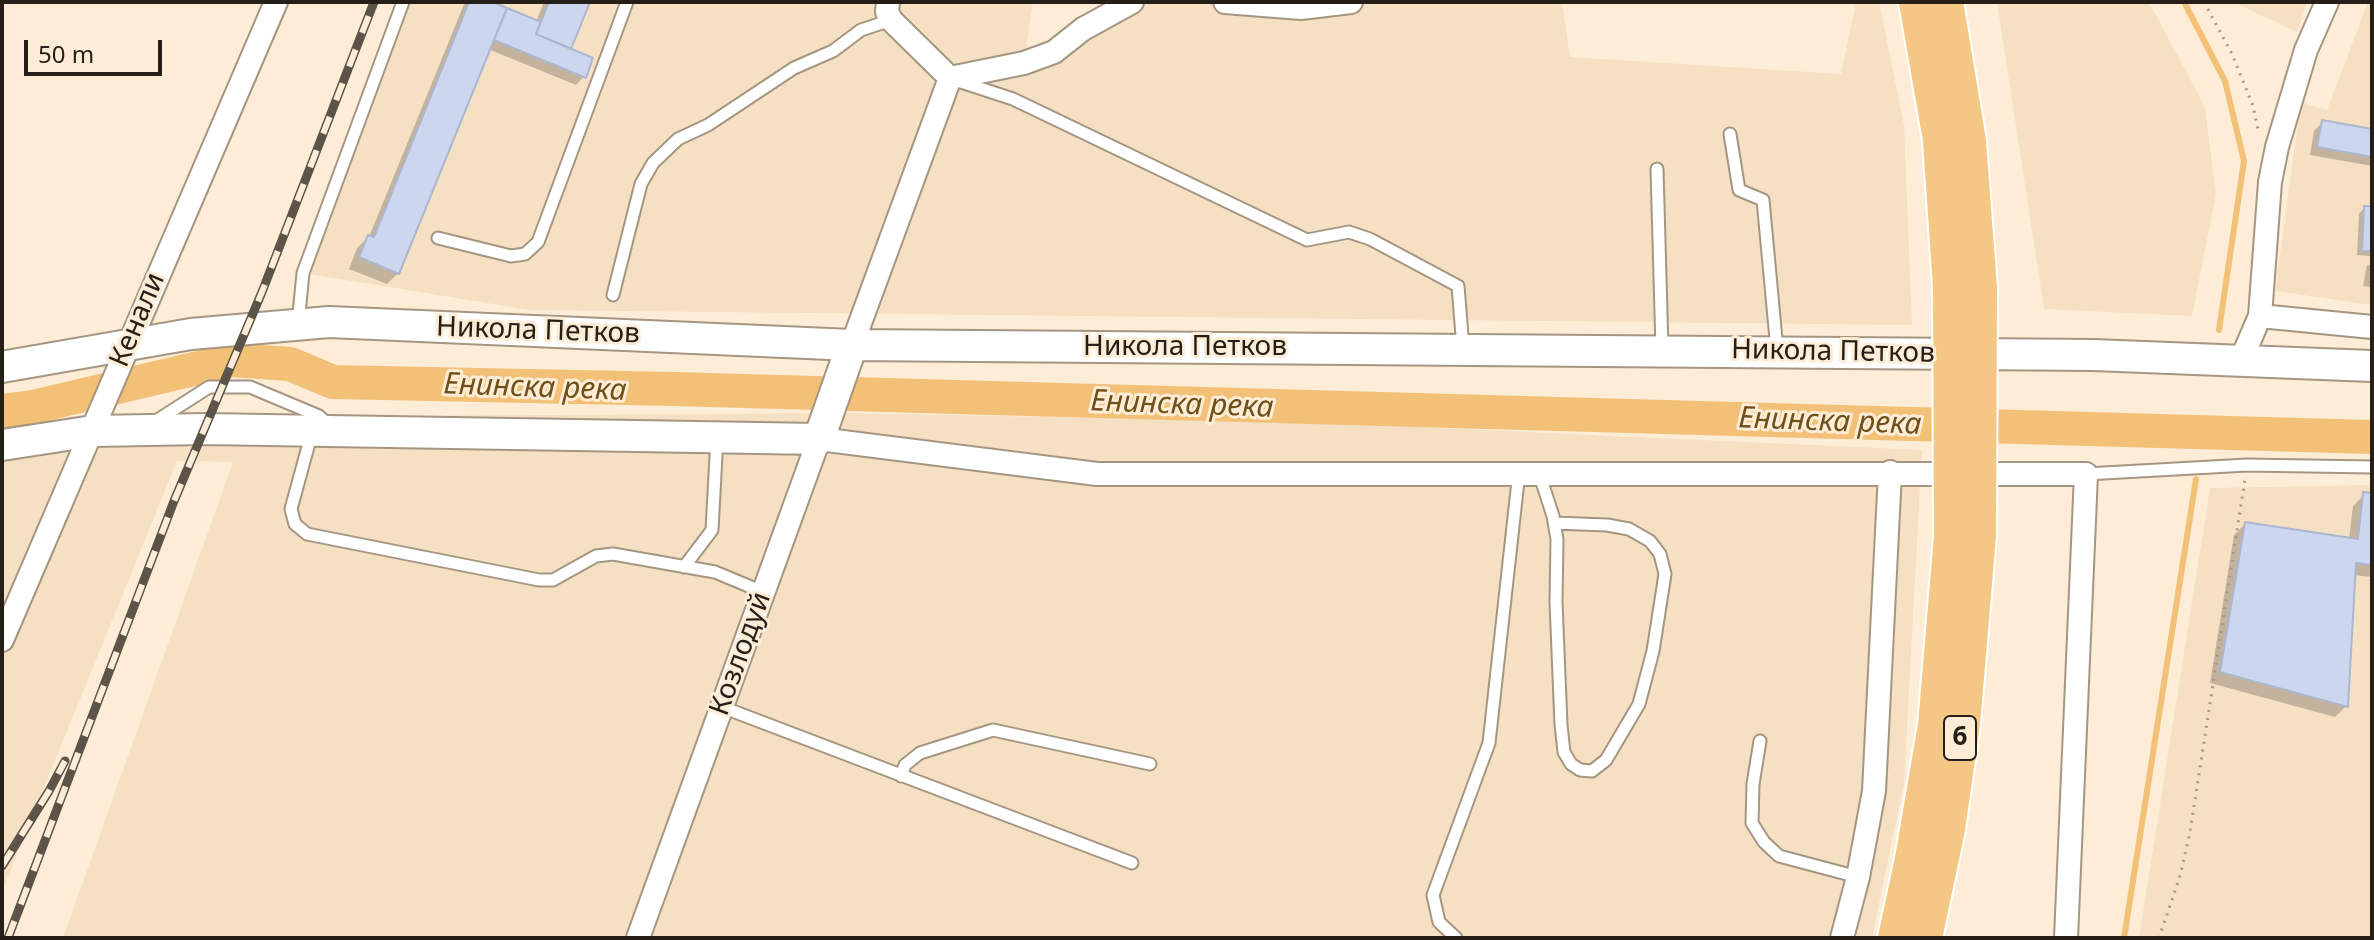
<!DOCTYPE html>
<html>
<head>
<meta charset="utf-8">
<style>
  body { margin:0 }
  #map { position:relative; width:2374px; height:940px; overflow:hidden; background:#fdedd7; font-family:"Noto Sans",sans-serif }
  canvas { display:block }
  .frame { position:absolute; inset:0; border:4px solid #251f17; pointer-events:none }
  .scale { position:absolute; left:24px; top:40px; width:138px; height:36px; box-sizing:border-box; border:4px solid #251f17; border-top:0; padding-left:10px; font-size:24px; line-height:28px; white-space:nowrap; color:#251f17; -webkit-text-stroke:6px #fdedd7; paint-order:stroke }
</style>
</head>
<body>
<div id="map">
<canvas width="2374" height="940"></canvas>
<div class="frame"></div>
<div class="scale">50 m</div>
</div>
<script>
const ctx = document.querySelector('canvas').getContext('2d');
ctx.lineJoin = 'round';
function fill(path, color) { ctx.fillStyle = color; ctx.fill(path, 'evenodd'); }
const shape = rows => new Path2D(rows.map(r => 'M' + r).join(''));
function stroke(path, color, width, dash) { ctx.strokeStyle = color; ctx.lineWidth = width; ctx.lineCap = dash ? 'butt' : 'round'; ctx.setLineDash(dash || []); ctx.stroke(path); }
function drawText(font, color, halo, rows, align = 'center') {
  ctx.font = font + ' "Noto Sans",sans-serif'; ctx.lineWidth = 6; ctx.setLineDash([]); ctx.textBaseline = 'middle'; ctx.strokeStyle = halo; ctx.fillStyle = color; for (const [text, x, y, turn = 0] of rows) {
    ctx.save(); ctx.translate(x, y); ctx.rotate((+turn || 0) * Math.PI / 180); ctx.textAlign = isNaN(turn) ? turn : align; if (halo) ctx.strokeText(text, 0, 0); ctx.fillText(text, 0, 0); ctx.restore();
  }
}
fill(shape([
  [403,2,1033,2,1024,62,1132,2,1562,2,1570,57,1841,74,1856,2,1879,2,1904,125,1912,325,530,310,303,273],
  [1997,2,2149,2,2205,107,2216,194,2192,316,2044,309],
  [2233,2,2307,2,2297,32],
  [2368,2,2372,2,2372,305,2275,291,2301,102,2327,110],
  [845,413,1307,422,1922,450,1904,783,1872,938,63,938,233,462,177,461,2,891,2,461,98,418],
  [2372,485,2372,938,2139,938,2210,488]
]), '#f5e0c4');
fill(shape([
  [465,2,487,2,536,22,544,2,588,2,569,48,584,76,576,85,488,49,398,273,387,284,349,269,357,248,369,237],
  [2322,123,2372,131,2372,166,2310,155,2314,131],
  [2365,208,2372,208,2372,253,2370,256,2357,255,2359,213],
  [2367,265,2372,266,2372,287,2363,286],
  [2364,495,2372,495,2372,577,2353,575,2346,706,2335,717,2210,683,2234,535,2245,524,2349,539,2353,506]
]), '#0003');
stroke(shape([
  [2184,2,2225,81,2244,161,2219,330],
  [2124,938,2196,479]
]), '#f2c077', 6);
stroke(shape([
  [2,411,33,407,232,360,290,364,333,382,674,389,2372,437]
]), '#f2c077', 34);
const building = shape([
  [469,2,493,2,507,8,399,274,359,257,368,235,374,237,469,2],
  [549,2,590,2,571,49,536,34,549,2],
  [507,8,541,22,536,34,593,58,586,78,494,40,507,8],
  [2322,120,2372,129,2372,157,2317,147,2322,120],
  [2364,206,2372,206,2372,251,2362,251,2364,206],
  [2363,492,2372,493,2372,565,2356,563,2348,707,2220,672,2245,522,2358,539,2363,492]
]);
fill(building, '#ccd6ee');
stroke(building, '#acb7cd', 2);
const service = shape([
  [958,81,1013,99,1307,240,1349,232,1370,239,1458,286,1463,348],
  [1730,134,1739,190,1763,200,1777,350],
  [1657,169,1662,349],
  [438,238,511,256,525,254,538,242,627,2],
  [613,295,641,184,653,163,678,139,708,125,794,68,833,51,861,30,891,20],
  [298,324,303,273,403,2],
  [156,421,209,387,250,387,319,416,328,424],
  [312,432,291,509,295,524,307,534,539,580,553,580,596,556,613,554,715,572,763,592],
  [1539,473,1553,516,1557,539,1556,602,1561,725,1564,752,1571,764,1580,770,1592,771,1606,760,1639,704,1653,651,1665,574,1660,554,1650,541,1629,529,1607,525,1554,523],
  [2086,474,2247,465,2372,467],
  [684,567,712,530,717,437],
  [722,707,1132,863],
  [1760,741,1753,784,1752,823,1764,842,1779,856,1858,877],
  [901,776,905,765,920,753,993,730,1150,764],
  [1456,938,1439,922,1433,895,1489,743,1519,472]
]);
const minor = shape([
  [888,2,887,12,891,20,950,78],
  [1225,2,1301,8,1351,2],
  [2260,316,2372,327],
  [852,345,950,78,1024,63,1054,52,1083,29,1132,2],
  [2241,360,2260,316,2270,182,2277,147,2306,50,2327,2],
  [2,640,276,2],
  [638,938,819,439,1097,474,2086,474,2066,938],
  [1842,938,1858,877,1874,791,1890,472]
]);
const secondary = shape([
  [2,367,191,334,329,322,852,345,2093,355,2372,366],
  [2,445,93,431,205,429,819,439,852,345]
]);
const trunk = shape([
  [1917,2,1941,140,1951,287],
  [1945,2,1968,141,1979,289],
  [1896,938,1913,859,1936,725,1952,536],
  [1924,938,1947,829,1962,724,1978,535]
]);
stroke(service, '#a59681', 15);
stroke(minor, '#a59681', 26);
stroke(secondary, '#a59681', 34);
stroke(trunk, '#fff', 40);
stroke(shape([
  [2204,2,2232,54,2253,106,2259,134],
  [2159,938,2180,876,2190,832,2245,479]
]), '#a59989', 3, [2, 6]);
stroke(service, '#fff', 11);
stroke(minor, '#fff', 22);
stroke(secondary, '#fff', 30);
stroke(trunk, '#f4c784', 36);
const rail = shape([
  [2,866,49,791,65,761],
  [8,938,174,501,262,292,374,2]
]);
stroke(rail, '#5c5448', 9);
stroke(rail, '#fdedd7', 6, [18]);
const trunkBridge = shape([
  [1951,287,1952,536],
  [1978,535,1979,289]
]);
stroke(trunkBridge, '#fff', 40, []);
stroke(trunkBridge, '#f4c784', 36);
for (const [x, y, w] of [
  [1960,738,32]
]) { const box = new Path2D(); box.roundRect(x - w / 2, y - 22, w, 44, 6); ctx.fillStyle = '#fdedd7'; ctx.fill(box); stroke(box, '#251f17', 2); }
drawText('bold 26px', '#251f17', null, [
  ["6",1960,738]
]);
drawText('28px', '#251f17', '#fdedd7', [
  ["Кенали",138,320,-67],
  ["Никола Петков",538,331,2],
  ["Никола Петков",1185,347],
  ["Никола Петков",1833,352,1],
  ["Козлодуй",741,654,-70]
]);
drawText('italic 30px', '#704f18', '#fdedd7', [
  ["Енинска река",535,388,2],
  ["Енинска река",1182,405,2],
  ["Енинска река",1830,422,2]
]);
</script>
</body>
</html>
